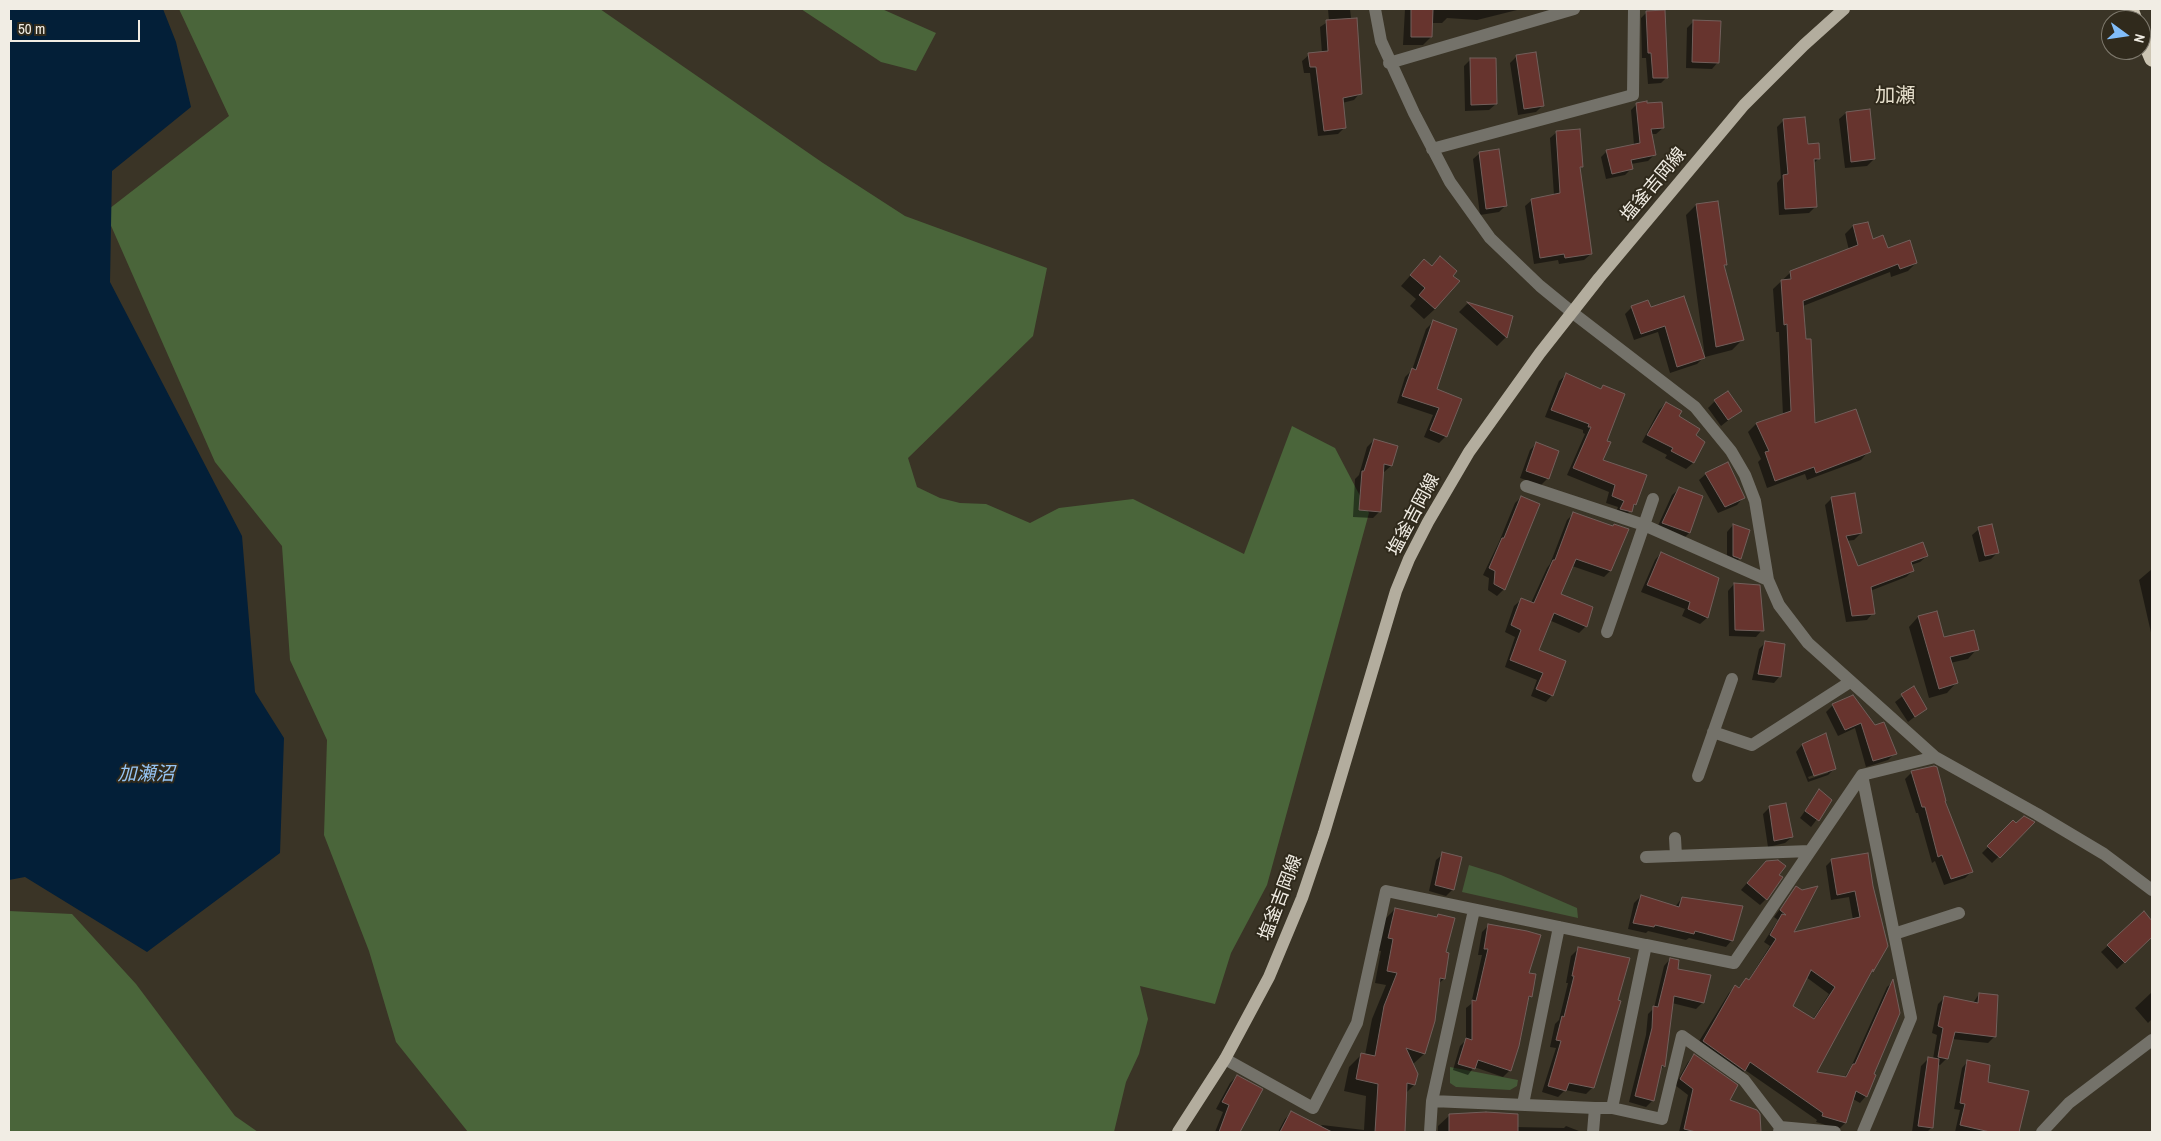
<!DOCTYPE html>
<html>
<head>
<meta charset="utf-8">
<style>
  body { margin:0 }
  #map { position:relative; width:2161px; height:1141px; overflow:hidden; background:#3a3426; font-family:"Archivo Narrow",sans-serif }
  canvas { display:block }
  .frame { position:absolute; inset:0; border:10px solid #f1ede4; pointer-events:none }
  .north { position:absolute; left:2101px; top:10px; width:50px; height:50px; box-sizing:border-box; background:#302a1c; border:1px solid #7d786c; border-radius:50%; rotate:104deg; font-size:14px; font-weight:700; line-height:20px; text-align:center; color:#f1ede4 }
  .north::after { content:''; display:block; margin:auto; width:18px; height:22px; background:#81bdfa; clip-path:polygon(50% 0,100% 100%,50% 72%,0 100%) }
  .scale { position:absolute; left:10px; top:20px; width:130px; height:22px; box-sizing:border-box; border:2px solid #f1ede4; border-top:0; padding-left:6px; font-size:15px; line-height:18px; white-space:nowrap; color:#f1ede4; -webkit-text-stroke:4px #302a1c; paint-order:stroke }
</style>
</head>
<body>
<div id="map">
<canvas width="2161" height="1141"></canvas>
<div class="frame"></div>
<div class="north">N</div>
<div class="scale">50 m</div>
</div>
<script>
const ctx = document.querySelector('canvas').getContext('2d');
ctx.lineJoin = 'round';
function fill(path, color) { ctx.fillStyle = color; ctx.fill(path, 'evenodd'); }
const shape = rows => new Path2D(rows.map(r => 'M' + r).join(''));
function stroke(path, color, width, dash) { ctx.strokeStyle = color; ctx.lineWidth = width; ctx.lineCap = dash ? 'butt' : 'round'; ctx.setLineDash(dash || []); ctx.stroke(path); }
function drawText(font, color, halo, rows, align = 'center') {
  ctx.font = font + ' "Archivo Narrow","Noto Sans JP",sans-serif'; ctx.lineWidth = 4; ctx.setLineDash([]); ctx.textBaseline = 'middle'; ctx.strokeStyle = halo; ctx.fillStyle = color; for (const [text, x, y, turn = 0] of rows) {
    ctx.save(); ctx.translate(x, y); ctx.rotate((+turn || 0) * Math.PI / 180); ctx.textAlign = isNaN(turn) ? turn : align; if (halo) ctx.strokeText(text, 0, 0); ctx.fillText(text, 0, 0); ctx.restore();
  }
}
fill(shape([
  [1469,865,1501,875,1577,908,1578,918,1462,892],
  [1450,1067,1518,1080,1517,1086,1510,1090,1456,1087,1450,1083]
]), '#455a38');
fill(shape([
  [179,9,600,9,823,163,905,216,1047,268,1033,336,908,458,917,487,940,498,960,503,986,504,1030,523,1059,508,1133,499,1244,554,1292,426,1335,448,1369,513,1267,885,1231,953,1215,1004,1140,986,1148,1019,1139,1054,1126,1082,1114,1132,468,1132,396,1042,369,951,324,835,327,740,290,660,282,546,215,462,105,212,229,116],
  [801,9,882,9,936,33,916,71,881,62],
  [9,911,72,914,136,984,235,1116,258,1132,9,1132]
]), '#4a653a');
fill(shape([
  [9,9,163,9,176,42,191,107,112,171,110,282,242,536,255,692,284,738,280,853,147,952,25,877,9,880]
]), '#031f38');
fill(shape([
  [1328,9,1350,9,1360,93,1354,100,1342,103,1345,127,1338,134,1318,136,1310,73,1304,73,1302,61,1309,55,1322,53,1320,27,1329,21],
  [1405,9,1521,9,1477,20,1447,18,1442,23,1431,23,1431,37,1423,45,1403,45],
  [1647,12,1667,77,1661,83,1648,84,1646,58,1642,58,1641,18],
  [1694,21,1718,62,1712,69,1686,68,1687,28],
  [1516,57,1543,105,1536,112,1518,115,1510,63],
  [1471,59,1496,104,1489,110,1465,111,1464,66],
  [1637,104,1663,128,1656,134,1651,134,1654,155,1648,161,1631,164,1632,168,1625,175,1606,179,1601,157,1607,151,1634,145,1631,110],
  [1846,113,1874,159,1867,166,1845,168,1839,119],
  [1784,120,1819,158,1813,164,1816,206,1809,213,1779,215,1777,183,1781,178,1777,127],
  [1557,132,1581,167,1579,169,1591,254,1584,260,1559,264,1558,260,1534,264,1525,206,1532,200,1554,195,1550,138],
  [1480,153,1505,206,1499,212,1480,215,1473,159],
  [1696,205,1726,265,1724,267,1743,339,1732,350,1705,357,1686,215],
  [1867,224,1872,241,1916,263,1908,271,1891,277,1890,272,1803,306,1814,425,1869,451,1861,460,1807,480,1805,474,1767,488,1758,462,1761,459,1748,432,1756,424,1783,415,1779,332,1776,332,1773,289,1791,272,1849,250,1845,234,1853,226],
  [1424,260,1435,309,1424,319,1410,306,1416,299,1401,286],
  [1467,304,1512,317,1506,337,1497,346,1459,312],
  [1632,307,1650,308,1703,358,1697,364,1670,373,1658,332,1634,340,1625,314],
  [1433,322,1435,389,1446,436,1439,443,1424,437,1433,415,1397,403,1405,377,1412,370,1426,329],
  [1566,375,1600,390,1603,387,1605,442,1602,460,1645,475,1635,505,1624,518,1615,515,1618,507,1606,503,1609,492,1567,475,1585,434,1583,433,1583,430,1545,417,1559,381],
  [1715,401,1740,411,1721,426,1708,408],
  [1666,403,1703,442,1693,463,1686,469,1665,458,1667,455,1642,442,1659,410],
  [1374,440,1391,466,1384,472,1382,472,1380,511,1373,518,1353,517,1355,479,1359,475,1367,447],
  [1537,443,1548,478,1541,485,1520,478,1530,450],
  [1706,474,1743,498,1737,505,1718,513,1699,480],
  [1679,489,1689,533,1683,539,1656,530,1672,495],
  [1521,497,1539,504,1504,589,1497,596,1488,590,1489,578,1483,575,1499,542,1515,503],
  [1832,498,1861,533,1854,540,1846,541,1857,568,1927,556,1920,562,1911,565,1913,571,1906,577,1870,591,1873,613,1867,620,1846,622,1825,505],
  [1574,513,1613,527,1610,571,1604,577,1572,566,1560,595,1586,626,1579,633,1549,620,1538,651,1552,695,1546,702,1531,696,1537,680,1505,667,1515,637,1505,632,1514,606,1521,600,1531,603,1547,568,1550,564,1567,520],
  [1733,525,1740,558,1733,565,1727,562,1727,532],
  [1979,529,1998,552,1991,559,1979,562,1972,535],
  [1661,553,1707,618,1700,624,1682,616,1685,609,1641,592,1655,560],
  [2152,569,2152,637,2139,580],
  [1734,584,1762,630,1756,637,1729,636,1728,591],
  [1918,617,1943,639,1977,649,1968,659,1950,663,1956,683,1947,693,1929,698,1909,627],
  [1766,642,1780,676,1774,683,1752,680,1759,649],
  [1913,688,1926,708,1908,722,1895,702],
  [1852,697,1895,753,1888,760,1866,767,1855,728,1838,736,1826,712,1833,705],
  [1825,735,1835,768,1828,775,1808,782,1796,752,1802,745],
  [1828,770,1828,773,1809,779,1808,777],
  [1912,772,1944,802,1972,871,1965,878,1944,885,1935,861,1932,863,1918,813,1916,813,1905,779],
  [1819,791,1831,801,1811,827,1800,818],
  [1770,807,1792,837,1785,843,1768,847,1763,814],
  [2013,822,2016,824,2033,823,1992,863,1982,853],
  [1443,854,1453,889,1446,896,1429,891,1436,860],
  [1832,860,1872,886,1887,946,1868,976,1815,1073,1844,1078,1851,1067,1887,987,1893,982,1866,1096,1860,1103,1853,1099,1845,1123,1839,1129,1816,1122,1817,1120,1745,1070,1738,1077,1698,1043,1729,993,1735,987,1738,988,1746,979,1748,981,1770,946,1764,942,1778,920,1774,917,1796,888,1791,934,1853,920,1849,897,1831,900,1826,866],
  [1806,977,1829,994,1813,1019,1791,1007],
  [1759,869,1778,876,1766,899,1760,905,1741,890],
  [1641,896,1675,907,1682,898,1732,940,1726,947,1689,938,1686,940,1648,931,1646,933,1628,929,1634,903],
  [1395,909,1435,918,1438,915,1445,953,1444,979,1438,984,1424,1054,1412,1065,1417,1074,1414,1085,1406,1093,1403,1132,1315,1132,1322,1125,1364,1130,1366,1096,1344,1091,1349,1067,1362,1054,1365,1055,1372,1019,1386,985,1375,983,1381,951,1377,950,1383,921],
  [2144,913,2152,923,2152,936,2117,969,2101,952],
  [1489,925,1527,974,1531,996,1527,1000,1510,1070,1503,1077,1474,1067,1468,1075,1453,1070,1460,1046,1466,1040,1466,1008,1471,1004,1482,955,1478,955,1482,932],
  [1578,949,1593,1087,1586,1094,1565,1090,1558,1097,1542,1092,1556,1048,1550,1047,1555,1024,1559,1020,1568,983,1566,983,1571,956],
  [1670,959,1702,1003,1696,1009,1672,1003,1664,1066,1659,1071,1652,1101,1646,1107,1629,1102,1646,1035,1648,1014,1654,1008,1664,966],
  [2152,992,2152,1019,2148,1023,2135,1008],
  [1979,994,1995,1036,1988,1043,1952,1039,1947,1058,1940,1065,1937,1064,1932,1127,1927,1132,1912,1132,1921,1066,1928,1059,1933,1059,1937,1035,1932,1033,1938,1004,1945,997,1973,1003],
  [1694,1056,1728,1101,1759,1129,1756,1132,1679,1132,1688,1095,1675,1085,1688,1062],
  [1968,1061,1986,1083,2028,1092,2017,1132,1955,1132,1960,1110,1954,1109,1962,1068],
  [1237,1076,1261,1090,1238,1132,1215,1132,1223,1112,1216,1109,1230,1083],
  [1292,1112,1304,1119,1297,1132,1278,1132,1285,1119],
  [1450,1115,1516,1127,1564,1128,1566,1126,1579,1131,1579,1132,1438,1132,1438,1126]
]), '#0007');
const building = shape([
  [1411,9,1433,9,1432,37,1411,37,1411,9],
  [1665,10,1668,78,1653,78,1651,53,1648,53,1646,11,1665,10],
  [1357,18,1362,94,1343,98,1346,128,1324,131,1316,67,1310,67,1308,53,1328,51,1326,20,1357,18],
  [1693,20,1721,21,1719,63,1692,62,1693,20],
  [1536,52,1544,106,1524,109,1516,55,1536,52],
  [1470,58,1496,58,1497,104,1471,105,1470,58],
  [1647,101,1647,103,1662,102,1664,128,1651,129,1656,155,1631,160,1633,169,1612,174,1606,150,1640,143,1636,103,1647,101],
  [1870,109,1875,159,1851,162,1846,112,1870,109],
  [1805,117,1808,144,1819,143,1820,159,1814,159,1817,207,1785,209,1783,175,1788,174,1783,119,1805,117],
  [1580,129,1583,167,1580,167,1592,254,1565,258,1564,254,1540,258,1531,199,1560,193,1556,131,1580,129],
  [1499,149,1507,206,1486,209,1479,152,1499,149],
  [1718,201,1727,265,1724,265,1744,340,1716,347,1696,204,1718,201],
  [1868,222,1873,239,1883,235,1888,248,1910,240,1917,263,1900,269,1898,264,1803,301,1806,339,1811,339,1815,423,1856,409,1871,452,1816,473,1814,467,1775,481,1765,452,1769,451,1756,423,1791,411,1787,324,1784,325,1781,280,1791,279,1790,271,1858,245,1853,225,1868,222],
  [1440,256,1457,271,1453,276,1460,281,1435,309,1419,295,1425,288,1410,275,1424,259,1432,266,1440,256],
  [1684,296,1705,358,1677,367,1665,326,1641,334,1631,306,1648,300,1651,307,1684,296],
  [1467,302,1513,316,1507,338,1490,323,1467,302],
  [1433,320,1457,329,1437,389,1462,399,1447,437,1430,430,1439,408,1402,396,1412,368,1416,370,1433,320],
  [1566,373,1601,389,1603,385,1625,394,1607,441,1611,442,1603,460,1647,475,1636,505,1634,504,1632,512,1620,509,1624,501,1612,496,1615,485,1573,468,1591,427,1588,427,1589,424,1551,410,1566,373],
  [1728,391,1742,411,1728,420,1714,400,1728,391],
  [1666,402,1682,411,1679,416,1700,429,1696,435,1705,442,1694,463,1671,451,1673,448,1647,435,1666,402],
  [1374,439,1398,446,1392,466,1384,464,1381,512,1359,510,1362,471,1364,471,1374,439],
  [1536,442,1559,451,1549,479,1526,471,1536,442],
  [1728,462,1745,498,1725,507,1705,473,1728,462],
  [1679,487,1703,496,1690,533,1662,523,1679,487],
  [1855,493,1862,533,1846,536,1858,566,1923,542,1928,556,1911,562,1914,571,1871,587,1875,614,1852,616,1831,497,1855,493],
  [1521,496,1540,504,1505,590,1494,584,1495,571,1489,568,1502,538,1504,538,1521,496],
  [1573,512,1610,525,1613,526,1614,524,1629,529,1611,571,1576,559,1561,594,1593,607,1587,627,1554,613,1539,650,1566,661,1553,696,1536,689,1543,673,1510,660,1521,630,1511,625,1521,598,1534,603,1553,560,1555,560,1573,512],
  [1733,524,1750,530,1741,559,1733,556,1733,524],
  [1992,524,1999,553,1985,556,1978,527,1992,524],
  [1661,552,1719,578,1708,618,1688,609,1690,602,1647,585,1661,552],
  [1734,583,1760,585,1764,631,1735,630,1734,583],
  [1937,611,1944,637,1974,630,1979,650,1950,657,1958,683,1939,689,1918,616,1937,611],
  [1765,641,1785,644,1781,677,1758,674,1765,641],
  [1914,686,1927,709,1915,717,1901,694,1914,686],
  [1853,695,1875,725,1884,722,1897,754,1873,761,1861,723,1845,730,1832,704,1853,695],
  [1826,733,1836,769,1814,776,1802,744,1826,733],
  [1934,766,1937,767,1946,801,1945,801,1973,872,1951,879,1942,855,1938,857,1925,807,1922,807,1911,771,1934,766],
  [1819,789,1832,800,1819,821,1805,811,1819,789],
  [1786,803,1793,837,1774,841,1769,806,1786,803],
  [2024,816,2035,822,2000,858,1987,846,2013,820,2016,823,2024,816],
  [1442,852,1462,857,1454,890,1435,885,1442,852],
  [1868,853,1873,886,1888,946,1873,972,1873,969,1817,1072,1846,1077,1853,1064,1855,1064,1893,979,1900,1013,1874,1074,1876,1075,1867,1097,1856,1091,1846,1123,1822,1116,1823,1113,1750,1062,1745,1071,1703,1041,1735,985,1739,988,1746,978,1749,980,1776,939,1770,935,1782,914,1786,915,1780,910,1796,886,1802,890,1818,886,1794,932,1860,917,1855,891,1837,895,1831,859,1868,853],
  [1811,970,1835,987,1814,1019,1793,1006,1811,970],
  [1778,860,1786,866,1779,875,1783,877,1767,900,1747,883,1766,861,1778,860],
  [1641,895,1679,907,1682,897,1743,906,1733,941,1695,931,1694,934,1655,925,1654,927,1633,923,1641,895],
  [1395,908,1437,917,1438,914,1455,918,1446,952,1449,953,1445,979,1440,978,1435,1021,1425,1054,1406,1048,1418,1074,1415,1085,1407,1083,1405,1132,1375,1132,1378,1084,1356,1079,1361,1053,1375,1056,1384,1006,1397,973,1387,971,1393,939,1388,938,1395,908],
  [2144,911,2152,921,2152,937,2125,963,2107,945,2144,911],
  [1488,924,1527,931,1541,935,1529,973,1536,974,1532,997,1529,996,1519,1046,1511,1071,1478,1060,1475,1069,1458,1064,1466,1038,1472,1040,1472,1000,1476,1001,1488,949,1484,949,1488,924],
  [1578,947,1630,958,1618,1000,1621,1001,1594,1088,1569,1083,1566,1091,1548,1086,1561,1041,1556,1040,1562,1016,1564,1017,1574,976,1572,976,1578,947],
  [1670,958,1679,960,1678,969,1711,975,1704,1003,1674,996,1665,1067,1662,1065,1654,1101,1635,1096,1652,1028,1653,1006,1658,1007,1670,958],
  [1979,993,1998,995,1996,1037,1955,1032,1948,1059,1938,1057,1943,1028,1938,1026,1944,996,1978,1003,1979,993],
  [1694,1054,1738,1085,1730,1100,1757,1110,1760,1114,1761,1132,1696,1132,1684,1129,1693,1089,1680,1079,1694,1054],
  [1928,1057,1939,1059,1933,1128,1918,1126,1928,1057],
  [1967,1060,1990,1065,1988,1082,2029,1091,2019,1132,1990,1132,1960,1125,1965,1104,1960,1103,1967,1060],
  [1237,1075,1263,1089,1240,1132,1219,1132,1229,1105,1222,1102,1237,1075],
  [1291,1111,1332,1132,1280,1132,1291,1111],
  [1486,1112,1518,1114,1518,1132,1449,1132,1449,1114,1486,1112]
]);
fill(building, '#67342e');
stroke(building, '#725f5b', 1);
stroke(shape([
  [1375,9,1381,41,1414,113,1450,182,1490,238,1540,286,1573,313,1695,407,1731,451,1745,475,1755,501,1768,580,1779,605,1808,643,1935,757,2037,814,2104,854,2152,890],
  [1389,63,1574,9],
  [1432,149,1633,95,1634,9],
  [1526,486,1644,525,1768,580],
  [1607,632,1653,499],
  [1713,732,1752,745,1850,682],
  [1698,776,1732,679],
  [1675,838,1676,856],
  [1646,857,1810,851],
  [1894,934,1959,913],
  [1225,1059,1313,1108,1357,1023,1386,891,1646,945],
  [1432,1101,1474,910],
  [1523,1104,1559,927],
  [1595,1108,1612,1108,1646,945,1734,963,1862,775],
  [1612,1108,1662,1119,1682,1036,1744,1080,1780,1127,1779,1132],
  [1780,1127,1835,1132],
  [1430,1132,1432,1101,1595,1108,1593,1132],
  [1863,1132,1911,1018,1862,775,1935,757],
  [2042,1132,2069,1103,2152,1040]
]), '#74726a', 12);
stroke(shape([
  [1178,1132,1225,1059,1269,977,1302,898,1324,833,1396,591,1409,559,1428,522,1469,452,1540,353,1599,278,1744,105,1804,45,1844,9]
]), '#b3ad9e', 12);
stroke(shape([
  [2131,9,2135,20],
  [2141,33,2152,59]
]), '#ccc5b3', 15);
drawText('18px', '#f1ede4', '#302a1c', [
  ["塩釜吉岡線",1654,185,-50],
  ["塩釜吉岡線",1414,515,-62],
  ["塩釜吉岡線",1281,898,-69]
]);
drawText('italic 19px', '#96c5f4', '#302a1c', [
  ["加瀬沼",146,775]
]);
drawText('20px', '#e4ddca', '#302a1c', [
  ["加瀬",1895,97]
]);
</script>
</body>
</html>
